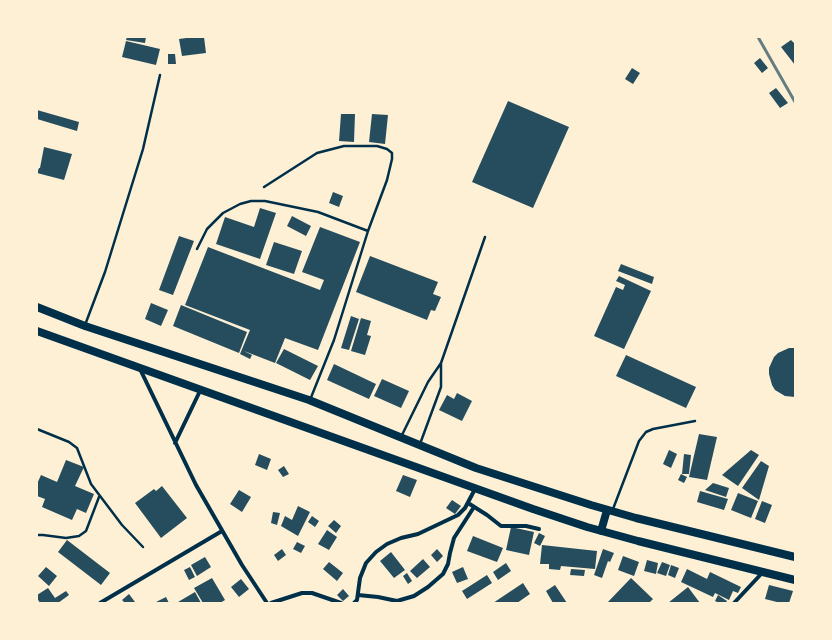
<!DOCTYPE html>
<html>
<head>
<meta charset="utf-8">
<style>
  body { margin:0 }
  #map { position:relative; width:832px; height:640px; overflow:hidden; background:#fdf0d5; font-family:Helvetica,sans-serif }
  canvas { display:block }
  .frame { position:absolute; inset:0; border:38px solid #fdf0d5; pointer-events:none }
</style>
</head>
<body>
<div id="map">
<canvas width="832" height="640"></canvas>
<div class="frame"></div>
</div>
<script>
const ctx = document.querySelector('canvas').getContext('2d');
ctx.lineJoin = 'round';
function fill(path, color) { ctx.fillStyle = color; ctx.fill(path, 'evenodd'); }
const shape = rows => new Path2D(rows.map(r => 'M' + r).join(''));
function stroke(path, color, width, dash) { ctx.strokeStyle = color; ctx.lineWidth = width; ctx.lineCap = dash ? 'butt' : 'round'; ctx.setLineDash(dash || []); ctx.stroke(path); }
fill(shape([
  [127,37,146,37,145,43,126,40],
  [194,37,204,37,206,53,182,56,179,39],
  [791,40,795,44,795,65,781,47],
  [126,41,160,49,156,65,122,57],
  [168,54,175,54,176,64,168,64],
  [760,58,768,68,762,73,754,63],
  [632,68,640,73,633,84,625,79],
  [776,88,788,103,780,108,769,93],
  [508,101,569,127,533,208,472,182],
  [37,110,79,122,77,131,37,119],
  [341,114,355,114,354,142,339,141],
  [372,114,388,115,385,144,369,142],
  [44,147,72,154,64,180,37,173,39,168,40,168],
  [333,192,343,196,339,207,329,203],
  [260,208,276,213,260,259,216,244,225,217,254,227],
  [292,216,311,226,306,236,287,226],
  [320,227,360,242,318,350,285,338,275,363,244,351,252,355,250,359,240,354,250,330,185,305,208,247,320,290,324,280,302,272],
  [179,236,194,241,173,295,159,290],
  [274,242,302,251,294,274,266,265],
  [370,256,438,282,433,294,441,297,435,311,431,310,427,320,356,292],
  [621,264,654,277,652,284,618,271],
  [619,276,651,291,624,349,594,336,616,287,623,290,625,285,616,281],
  [151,303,168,310,161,326,145,319],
  [181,305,247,332,239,353,173,326],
  [351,316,359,319,349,350,341,348],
  [361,318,371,321,367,335,371,336,365,355,351,351],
  [789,348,795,348,795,397,785,396,775,390,772,385,769,374,769,368,774,357,778,353],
  [284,349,318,366,310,380,276,363],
  [626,355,696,387,686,408,616,376],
  [334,364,376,384,369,399,327,380],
  [382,379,409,391,401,408,374,396],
  [457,393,472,401,462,421,439,410,447,395,454,399],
  [699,434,717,437,707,480,689,477],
  [669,450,677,454,671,468,663,464],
  [751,450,759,455,738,486,722,475],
  [259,454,271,459,267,470,255,465],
  [684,454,691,455,689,474,682,474],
  [66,460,84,467,75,486,94,494,86,513,77,509,72,520,42,507,45,499,37,496,37,484,41,475,57,482],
  [761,461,769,466,759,500,742,488],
  [284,466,289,474,283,477,278,470],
  [681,474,687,477,684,483,678,480],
  [403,475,417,480,410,497,396,491],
  [713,483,729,488,726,497,705,490],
  [162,486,187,518,161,538,135,503,154,489,156,491],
  [239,490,251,497,242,512,230,504],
  [700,491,728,499,724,510,697,502],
  [738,493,758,501,751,518,731,510],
  [452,500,461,506,455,514,446,508],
  [762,501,772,505,765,523,755,519],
  [298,506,310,512,298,536,281,526,285,516,292,520],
  [273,512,280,513,277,525,271,523],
  [312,516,319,521,315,527,308,522],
  [334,520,341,526,336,533,328,526],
  [511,527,534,532,529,555,506,550],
  [327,530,337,537,329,550,318,544],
  [539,533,545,536,540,546,534,543],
  [473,536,503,548,497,562,467,551],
  [67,540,110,573,101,585,58,552],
  [297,542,305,546,301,553,293,549],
  [542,545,597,551,595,569,561,566,560,570,549,569,549,564,540,564],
  [282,549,286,555,278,561,274,555],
  [437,549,443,556,437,562,431,555],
  [603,549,614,553,610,562,608,561,602,578,594,575],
  [391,552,405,570,394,578,380,561],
  [623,556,639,562,634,576,618,570],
  [205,557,211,567,197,576,191,565],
  [423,559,430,567,417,578,410,571],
  [647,560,658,563,656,574,644,571],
  [329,562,343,573,337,581,323,569],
  [662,562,670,565,666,576,657,573],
  [506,563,511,571,498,580,493,572],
  [671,565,679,568,675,578,668,575],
  [46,567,57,576,49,586,38,576],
  [190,567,195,577,189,580,184,570],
  [463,567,468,579,457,583,452,572],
  [571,569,585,570,584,576,570,575],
  [687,569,707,579,710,572,741,587,738,593,733,591,729,600,715,593,713,597,681,582],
  [407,573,412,581,408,584,403,576],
  [487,575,492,583,467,599,462,591],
  [212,578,225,600,220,603,203,603,194,588],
  [631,578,653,599,649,603,607,603],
  [241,579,249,589,239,597,231,587],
  [523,583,530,594,517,603,493,603],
  [555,585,567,603,553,603,546,591],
  [769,585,793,591,789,603,781,603,765,599],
  [688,587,700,603,668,603],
  [48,588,55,598,66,591,69,595,58,603,40,603,37,598,37,595],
  [343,589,349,596,343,601,337,595],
  [195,592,201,603,179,603,178,602],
  [129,594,135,602,125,603,122,600],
  [718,595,727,601,726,603,719,603,715,601],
  [166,597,169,603,154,603]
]), '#264d5e');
stroke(shape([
  [264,187,317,153,344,146,377,146,387,149,392,153,392,159,387,180,368,231,334,340,310,400],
  [197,249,207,229,223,213,240,204,251,201,265,201,318,212,368,231],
  [85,325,105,272,143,149,160,75],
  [37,429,69,442,77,448,91,484,122,525,143,547],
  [401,437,428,382,441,363,485,237],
  [420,444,441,387,441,363],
  [613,509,639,441,646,432,653,429,695,421],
  [37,535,43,535,66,538,79,536,86,531,99,497]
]), '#003049', 2.5);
stroke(shape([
  [140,369,196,485,242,565,267,603],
  [175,443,200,391],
  [468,503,487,515,501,526,526,526,539,529],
  [358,595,378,597,397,601,414,596,428,587,443,574,448,564,450,553,454,538,474,507],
  [100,603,222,531],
  [271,603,302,593,312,593,341,603],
  [354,603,357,600,360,578,366,563,376,552,387,544,401,538,418,534,458,515,465,508,475,489],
  [734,603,763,572]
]), '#003049', 4);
stroke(shape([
  [37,307,85,326,309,400,476,468,591,505,636,518,795,557],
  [37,331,533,509,587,527,638,541,795,580],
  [601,531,607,510]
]), '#003049', 8);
stroke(shape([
  [758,37,795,102]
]), '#657d81', 3);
</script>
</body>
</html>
